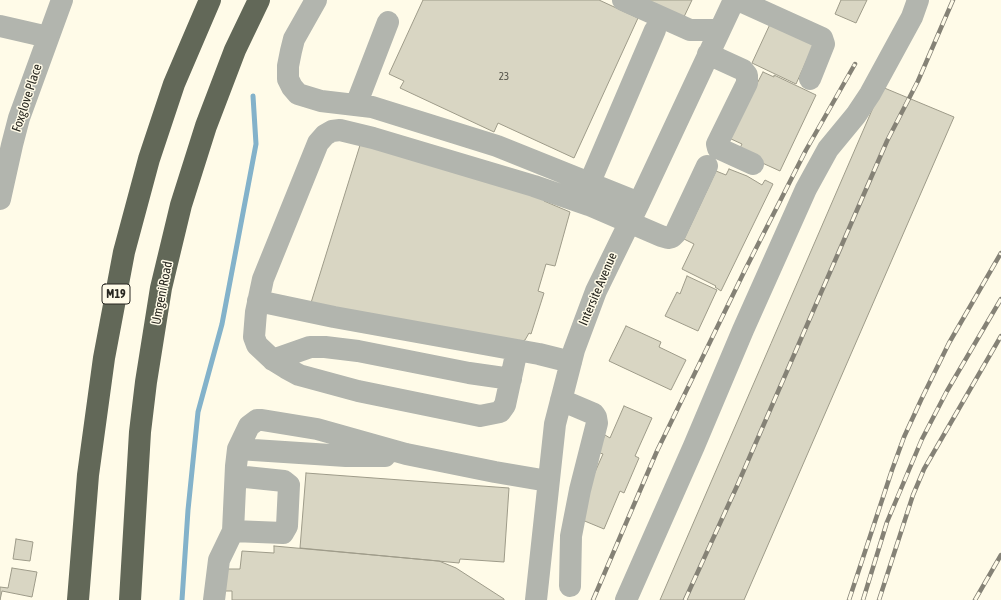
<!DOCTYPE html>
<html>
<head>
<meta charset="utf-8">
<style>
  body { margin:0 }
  canvas { display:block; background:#fffbe8 }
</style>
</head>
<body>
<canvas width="1001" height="600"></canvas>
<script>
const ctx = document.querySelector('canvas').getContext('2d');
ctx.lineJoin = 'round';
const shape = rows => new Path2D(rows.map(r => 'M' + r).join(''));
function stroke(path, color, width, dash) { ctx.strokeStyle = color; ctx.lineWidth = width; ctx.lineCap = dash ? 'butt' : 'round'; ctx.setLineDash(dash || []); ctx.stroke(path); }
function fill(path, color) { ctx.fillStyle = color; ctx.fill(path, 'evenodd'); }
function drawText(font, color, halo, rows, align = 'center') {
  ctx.font = font + ' "Asap Condensed",sans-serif'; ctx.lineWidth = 3; ctx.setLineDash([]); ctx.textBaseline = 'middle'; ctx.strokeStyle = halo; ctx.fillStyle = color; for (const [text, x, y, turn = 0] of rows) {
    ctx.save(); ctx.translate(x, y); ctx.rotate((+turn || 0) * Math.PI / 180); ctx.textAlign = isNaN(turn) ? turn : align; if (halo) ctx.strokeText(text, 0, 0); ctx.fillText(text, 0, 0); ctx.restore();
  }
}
stroke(shape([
  [182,600,188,510,198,412,222,324,256,144,253,96]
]), '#83b2ca', 5);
const building = shape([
  [423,0,599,0,638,18,574,158,498,123,494,132,400,88,404,81,389,74,423,0],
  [641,0,692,0,683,19,641,0],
  [841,0,867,0,856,23,835,14,841,0],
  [771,22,815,42,796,84,752,63,771,22],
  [763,72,774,77,774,75,816,95,780,171,738,152,742,144,729,138,763,72],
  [882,87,954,117,744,600,660,600,882,87],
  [361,142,543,197,544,201,570,212,555,266,546,264,538,291,544,293,531,334,529,333,525,340,521,342,310,306,361,142],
  [729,169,747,176,762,185,765,180,773,184,721,291,715,287,716,286,682,269,694,244,684,239,716,171,726,175,729,169],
  [687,276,717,290,698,331,665,316,677,292,680,294,687,276],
  [626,326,661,342,659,347,686,360,671,390,609,361,626,326],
  [624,406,652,418,635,456,639,458,624,493,620,491,604,529,575,517,603,454,597,452,605,435,610,438,624,406],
  [306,473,509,488,504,562,460,559,459,563,300,548,306,473],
  [16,539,33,542,30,561,13,559,16,539],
  [274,546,439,561,456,568,504,599,504,600,232,600,232,591,221,591,222,569,240,569,242,551,274,553,274,546],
  [12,568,37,572,32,597,2,591,0,600,0,587,8,588,12,568]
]);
fill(building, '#d9d6c3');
stroke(building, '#9e9b89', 1);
stroke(shape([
  [316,0,294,39,291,51,288,66,288,79,292,87,298,94,321,101,372,107,497,146,639,203],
  [623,0,690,30,720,30],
  [738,0,822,38,824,44,810,79],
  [0,26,48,37],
  [708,54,743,70,747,75,747,83,717,144,718,148,753,164],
  [356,105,388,22],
  [590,182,655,30],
  [0,199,12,145,19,118,62,0],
  [258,301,334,317,539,354,571,362],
  [517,350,505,405,500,412,480,416,358,391,299,375,286,368,273,360,257,345,254,337,256,312,263,279,318,143,325,135,332,131,340,130,373,138,534,186,589,205,661,236,668,238,672,237,675,234,707,166],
  [273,360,310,347,325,347,358,351,469,373,511,379],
  [561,400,594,414,596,417,597,423,580,490,571,536,570,586],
  [238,449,346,456,385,456],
  [233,531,283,533,287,526,289,485,284,481,236,476],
  [214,600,219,560,233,531,236,466,238,449,249,426,257,420,262,420,317,429,406,454,495,472,548,481],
  [536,600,555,424,574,350,596,291,639,203,734,0],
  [626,600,694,446,743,330,806,189,828,149,856,115,870,94,912,17,918,0]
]), '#b2b5ae', 22);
stroke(shape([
  [78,600,88,475,104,358,124,252,149,159,174,84,210,0],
  [130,600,140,432,146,382,161,288,181,205,206,126,235,50,259,0]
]), '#626858', 22);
const rail = shape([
  [593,600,657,451,745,270,806,150,855,64],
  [685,600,737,486,887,141,918,81,953,0],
  [849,600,892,470,904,437,921,400,949,343,1001,253],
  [863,600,887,522,922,439,947,391,1001,299],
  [879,600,913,495,924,469,1001,336],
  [975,600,1001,555]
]);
stroke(rail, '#858276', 4.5);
stroke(rail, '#fffbe8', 3, [9]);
drawText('11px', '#545349', null, [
  ["23",504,77]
]);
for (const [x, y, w] of [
  [116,294,28]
]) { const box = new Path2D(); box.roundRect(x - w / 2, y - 10, w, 20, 3); ctx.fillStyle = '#fffbe8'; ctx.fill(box); stroke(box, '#282720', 1); }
drawText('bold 12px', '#282720', null, [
  ["M19",116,294]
]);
drawText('13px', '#282720', '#fffbe8', [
  ["Foxglove Place",27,98,-72],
  ["Intersite Avenue",598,289,-67],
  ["Umgeni Road",162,293,-79]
]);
</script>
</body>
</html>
